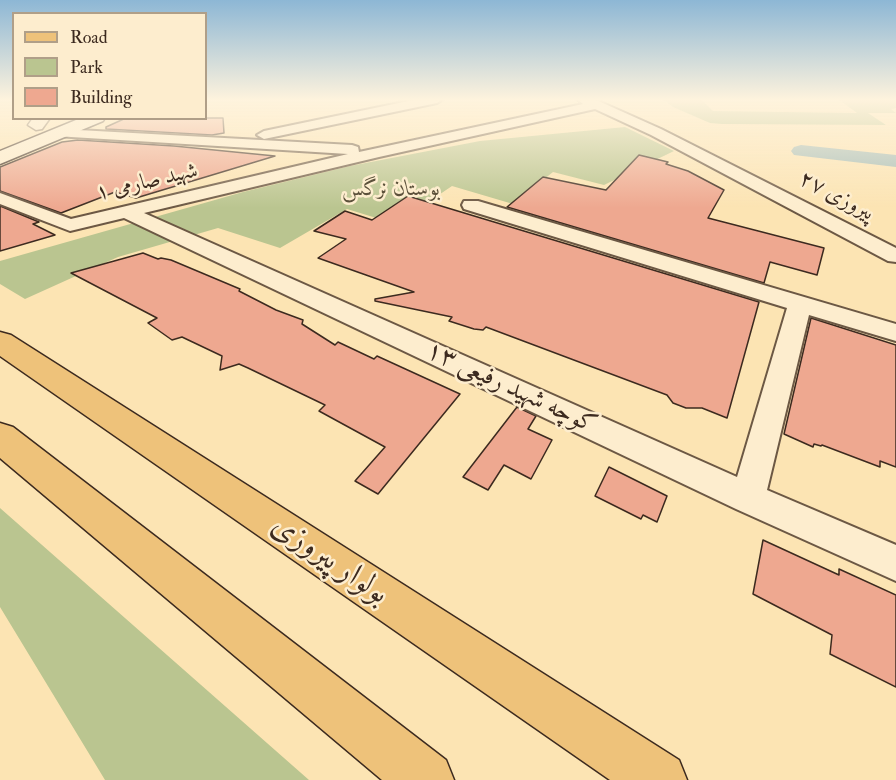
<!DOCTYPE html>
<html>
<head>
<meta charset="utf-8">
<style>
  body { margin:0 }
  #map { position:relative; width:896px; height:780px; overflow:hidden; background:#fce4b3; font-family:"IM FELL Double Pica",serif }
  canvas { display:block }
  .legend { position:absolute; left:12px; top:12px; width:195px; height:108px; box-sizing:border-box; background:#fdedce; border:2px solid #b09f88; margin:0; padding:8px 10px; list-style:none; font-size:18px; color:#3c2a1f }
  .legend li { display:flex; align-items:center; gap:12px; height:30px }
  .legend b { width:30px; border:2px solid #b09f88 }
</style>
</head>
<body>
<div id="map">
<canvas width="896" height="780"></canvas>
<ul class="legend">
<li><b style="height:8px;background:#eec27a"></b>Road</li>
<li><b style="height:16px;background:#bac590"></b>Park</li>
<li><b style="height:16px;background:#eea890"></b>Building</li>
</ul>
</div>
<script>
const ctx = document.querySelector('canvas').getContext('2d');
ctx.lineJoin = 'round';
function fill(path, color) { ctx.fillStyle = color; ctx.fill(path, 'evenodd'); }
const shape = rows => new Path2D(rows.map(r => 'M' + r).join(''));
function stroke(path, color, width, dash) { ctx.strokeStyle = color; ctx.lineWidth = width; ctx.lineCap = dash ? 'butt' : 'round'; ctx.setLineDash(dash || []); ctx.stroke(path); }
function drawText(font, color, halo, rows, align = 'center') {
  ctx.font = font + ' "IM FELL Double Pica",Amiri,serif'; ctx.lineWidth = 5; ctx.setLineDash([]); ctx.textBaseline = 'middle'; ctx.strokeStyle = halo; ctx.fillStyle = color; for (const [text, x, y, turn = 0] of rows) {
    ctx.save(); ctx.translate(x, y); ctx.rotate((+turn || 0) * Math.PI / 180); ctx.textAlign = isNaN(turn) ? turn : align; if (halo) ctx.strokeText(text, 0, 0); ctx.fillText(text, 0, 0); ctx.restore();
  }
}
fill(shape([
  [662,99,701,99,713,111,857,113,838,99,892,99,896,101,896,108,891,109,896,113,868,113,886,125,722,124,710,123,673,107],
  [625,127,674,151,604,185,553,172,513,204,452,186,396,224,347,209,280,248,218,228,118,257,25,299,0,284,0,261,243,192,350,166,480,141],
  [0,508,309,780,105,780,0,607]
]), '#bac590');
fill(shape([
  [801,145,896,155,896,167,794,155,791,151,794,147,801,145]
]), '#a4bcb8');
const building = shape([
  [126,118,223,118,224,133,212,135,106,129,106,127,126,118],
  [78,140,174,146,275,156,136,198,115,192,61,213,0,191,0,167,62,142,78,140],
  [639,155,668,162,666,164,688,171,724,190,708,218,824,248,817,275,770,262,764,283,507,207,543,177,606,190,639,155],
  [408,196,759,302,727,418,702,408,686,408,673,403,667,395,486,327,483,330,474,329,449,321,452,317,375,301,375,299,414,292,318,258,346,239,314,231,345,211,372,220,408,196],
  [0,206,39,222,33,224,55,235,0,251,0,206],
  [143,253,158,259,161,258,171,260,240,289,239,291,276,310,303,320,302,324,335,345,338,342,374,359,377,356,460,394,378,494,355,481,385,447,319,411,325,405,248,368,239,364,220,370,222,356,182,337,172,340,148,323,157,318,71,273,143,253],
  [811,318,896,345,896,467,880,461,880,467,822,445,821,446,814,444,813,447,784,434,811,318],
  [517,407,536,416,528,429,552,440,531,479,504,465,488,490,463,477,517,407],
  [609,467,667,496,657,522,643,515,641,519,595,496,609,467],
  [763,540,839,575,839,569,896,595,896,687,830,654,832,635,753,594,763,540]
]);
fill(building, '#eea890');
stroke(building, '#3c2a1f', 1.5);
const minor = shape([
  [418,99,443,99,437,103,264,139,257,135,264,131,418,99],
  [577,99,594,99,661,129,896,248,896,262,888,261,651,135,595,109,379,157,144,213,737,477,787,308,464,209,462,205,464,201,478,201,896,324,896,341,809,315,767,490,896,545,896,581,736,509,124,218,70,231,0,204,0,193,71,219,348,154,55,136,53,133,55,130,60,129,352,145,358,147,359,152,583,104,577,99]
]);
const tertiary = shape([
  [33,118,50,118,42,129,36,130,28,125,33,118]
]);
const secondary = shape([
  [81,118,105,118,103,121,0,164,0,151,81,118]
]);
const primary = shape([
  [0,332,11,335,679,760,687,780,610,780,0,356,0,332],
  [0,423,13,427,446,760,454,780,382,780,0,458,0,423]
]);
stroke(minor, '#6c5844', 4);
stroke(tertiary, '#6c5844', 3);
stroke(secondary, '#3c2a1f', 3);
stroke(primary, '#3c2a1f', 3);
fill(minor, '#fdedce');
fill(tertiary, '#fdedce');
fill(secondary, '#fdedce');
fill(primary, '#eec27a');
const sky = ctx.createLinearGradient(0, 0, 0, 208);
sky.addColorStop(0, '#8db7d5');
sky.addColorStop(0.48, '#fef3dd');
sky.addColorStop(1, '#fef3dd00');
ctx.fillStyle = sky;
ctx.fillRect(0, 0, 896, 208);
drawText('22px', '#3c2a1f', '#fdedce', [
  ["شهید صارمی ۱",147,183,-13],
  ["پیروزی ۲۷",836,197,28]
]);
drawText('italic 22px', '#5c513b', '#fdedce', [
  ["بوستان نرگس",391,190]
]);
drawText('26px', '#3c2a1f', '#fdedce', [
  ["کوچه شهید رفیعی ۱۳",511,389,25]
]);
drawText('32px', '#3c2a1f', '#fdedce', [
  ["بولوار پیروزی",329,561,34]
]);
</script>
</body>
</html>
